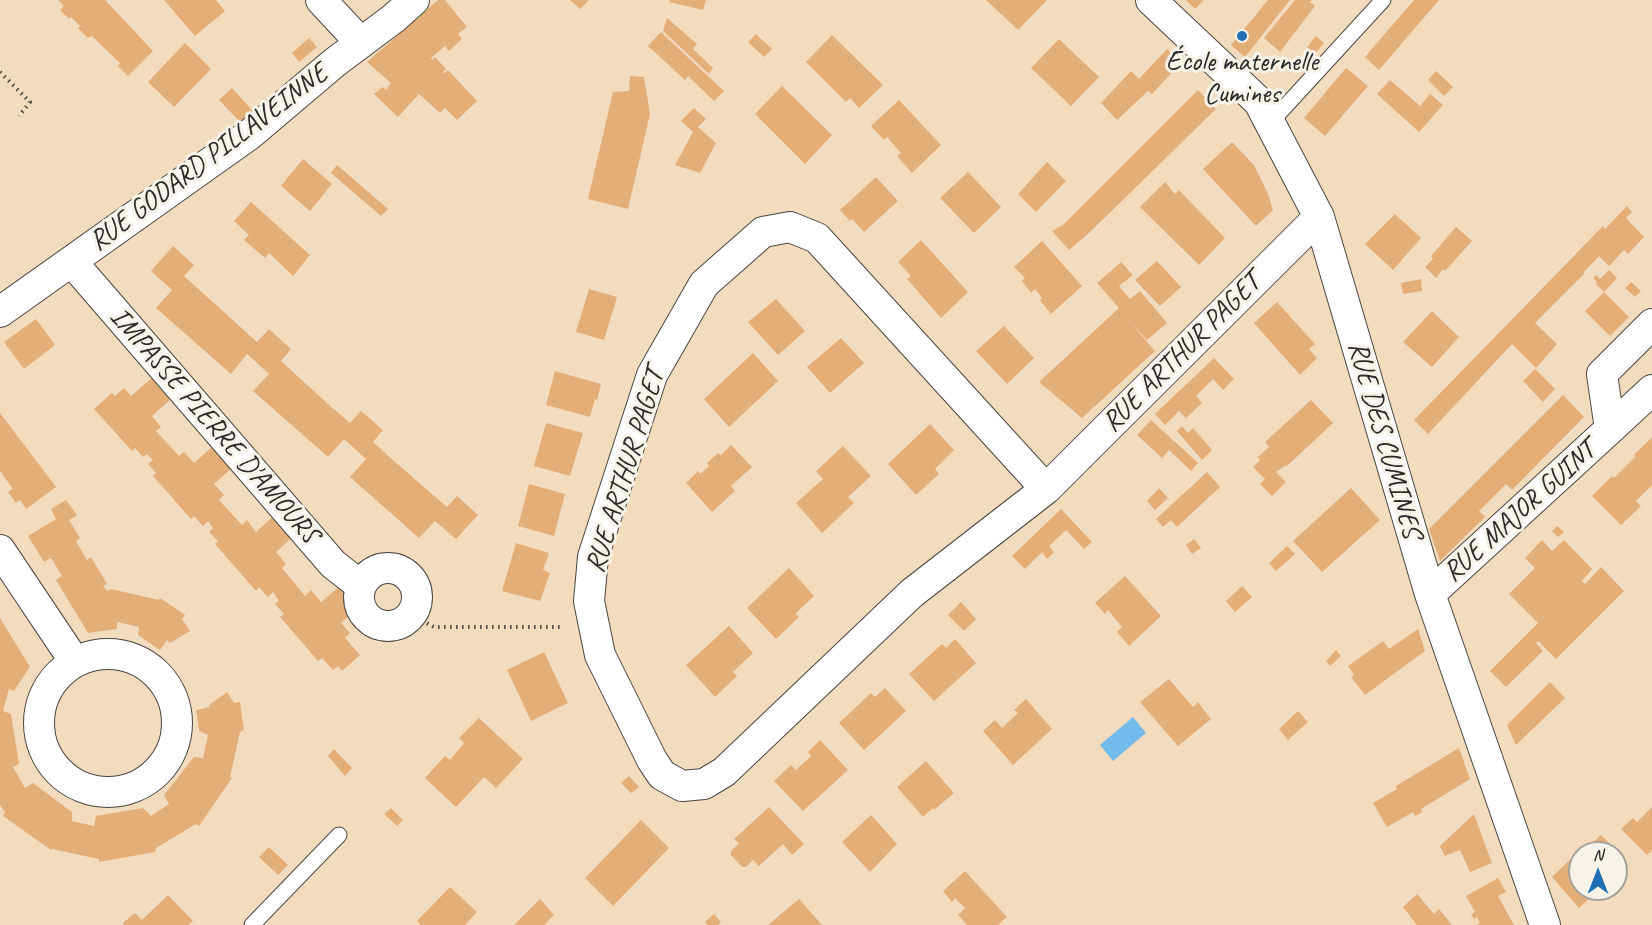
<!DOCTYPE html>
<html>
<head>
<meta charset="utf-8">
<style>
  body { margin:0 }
  #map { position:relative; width:1652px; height:925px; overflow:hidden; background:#f3dcbe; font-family:Caveat,sans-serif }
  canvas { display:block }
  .north { position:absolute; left:1568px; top:841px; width:60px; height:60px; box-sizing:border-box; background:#f7f3e8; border:2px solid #a5a39c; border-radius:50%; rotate:0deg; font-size:16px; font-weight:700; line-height:24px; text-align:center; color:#2b2b2b }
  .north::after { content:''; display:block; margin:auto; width:21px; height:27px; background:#1f6fb2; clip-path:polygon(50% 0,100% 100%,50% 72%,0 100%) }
</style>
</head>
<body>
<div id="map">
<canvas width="1652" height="925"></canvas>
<div class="north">N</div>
</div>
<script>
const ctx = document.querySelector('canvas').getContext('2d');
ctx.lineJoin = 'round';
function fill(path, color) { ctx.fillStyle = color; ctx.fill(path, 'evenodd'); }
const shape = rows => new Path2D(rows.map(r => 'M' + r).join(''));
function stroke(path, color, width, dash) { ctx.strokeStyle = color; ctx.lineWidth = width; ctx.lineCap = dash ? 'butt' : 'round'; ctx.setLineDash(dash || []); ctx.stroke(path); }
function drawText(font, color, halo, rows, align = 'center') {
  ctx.font = font + ' Caveat,sans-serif'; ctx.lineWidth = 6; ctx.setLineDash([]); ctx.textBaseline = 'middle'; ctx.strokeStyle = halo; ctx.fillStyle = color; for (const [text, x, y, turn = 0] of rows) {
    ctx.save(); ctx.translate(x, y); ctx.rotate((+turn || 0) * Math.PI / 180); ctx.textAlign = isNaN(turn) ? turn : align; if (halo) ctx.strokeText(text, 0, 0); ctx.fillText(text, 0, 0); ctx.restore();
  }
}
fill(shape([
  [1133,717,1146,733,1113,761,1100,745]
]), '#73bbeb');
fill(shape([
  [58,0,107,0,106,1,153,51,128,76,118,66,120,63,100,44,92,36,88,38,78,28,80,26,71,17,69,19,60,10,64,6],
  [164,0,216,0,225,11,195,36],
  [438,0,445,0,467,27,458,34,462,39,449,51,445,46,431,58,432,60,435,57,446,69,443,72,445,73,448,70,477,101,457,120,445,108,440,113,419,94,398,117,374,94,383,87,386,90,391,83,367,62],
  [570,0,589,0,580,9],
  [670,0,706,0,703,10,669,2],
  [986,0,1047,0,1018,30],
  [1186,0,1204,0,1195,9],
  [1268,0,1290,0,1245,57,1231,45],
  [1295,0,1312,0,1310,2,1315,6,1280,52,1264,38],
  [1414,0,1439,0,1379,70,1365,57],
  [667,18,697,44,693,49,713,68,709,74,663,31],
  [661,32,724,91,714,101,688,76,685,80,648,46],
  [756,34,772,49,764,57,748,42],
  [832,35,883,85,859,108,850,98,846,102,806,62],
  [1316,36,1324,43,1315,54,1307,47],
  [309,38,317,47,299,62,292,53],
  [1059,39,1099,77,1071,106,1031,68],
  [185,43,211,69,174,107,148,82],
  [1167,49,1181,63,1152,94,1148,91,1117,120,1101,103,1131,71,1139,79],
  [1346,68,1368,86,1325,136,1304,118],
  [1436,71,1453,87,1444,96,1428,80],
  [630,76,644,77,650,114,628,209,588,199,613,92,629,91],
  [1390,80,1420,106,1430,94,1443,105,1419,132,1377,94],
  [782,86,832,135,805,164,755,114],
  [232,88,253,111,240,122,219,100],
  [1198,90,1216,109,1089,233,1069,250,1052,231,1063,225],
  [899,100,941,145,912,173,897,156,901,153,887,137,884,140,871,126],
  [694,108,706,119,698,127,716,143,700,173,675,165,693,132,681,121],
  [1232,142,1254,165,1268,194,1273,210,1256,226,1203,169],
  [303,159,332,184,310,211,281,186],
  [1047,162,1066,181,1036,212,1018,194],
  [337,165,388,209,381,216,331,173],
  [968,172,1001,207,974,233,940,198],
  [876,177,898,201,864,232,852,219,850,221,840,210],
  [1165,182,1175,194,1179,190,1225,238,1199,265,1140,207],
  [251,202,310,255,293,276,269,253,265,258,244,240,249,235,234,221],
  [1627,206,1632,212,1626,218,1644,237,1628,254,1624,250,1609,266,1599,256,1583,273,1584,274,1535,323,1557,344,1536,368,1512,344,1428,434,1414,420,1603,226,1605,229],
  [1395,214,1421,238,1393,270,1365,244],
  [1456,227,1472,241,1445,271,1443,269,1436,278,1425,267,1433,259,1431,256],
  [921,240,968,292,941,318,907,279,911,276,898,262],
  [1042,241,1082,286,1051,314,1040,300,1042,298,1035,289,1031,293,1022,281,1025,278,1014,267],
  [173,246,194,265,184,276,236,323,257,342,269,329,291,349,281,361,328,404,350,423,361,411,383,430,373,442,394,461,447,507,457,496,478,515,456,539,435,521,419,538,350,477,366,459,344,439,328,457,253,391,269,374,247,354,231,374,156,308,172,290,151,271],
  [1157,261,1181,287,1160,306,1135,280],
  [1121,262,1133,275,1119,286,1130,299,1140,291,1167,323,1147,340,1129,321,1155,351,1082,418,1039,382,1119,308,1097,283],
  [1609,270,1617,278,1604,292,1596,284,1597,282,1593,278,1596,275,1600,279],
  [1421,279,1422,291,1403,294,1401,283],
  [1631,282,1641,291,1635,297,1625,288],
  [589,289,617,297,604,340,576,332],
  [1604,292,1629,317,1610,336,1585,311],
  [776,299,805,331,778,355,748,322],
  [1277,302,1315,344,1309,349,1317,358,1300,375,1254,323],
  [1432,311,1459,337,1432,367,1403,342],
  [36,319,55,345,24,369,4,342],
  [1004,326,1034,358,1007,384,976,351],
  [841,338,864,363,830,393,807,367],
  [753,353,778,381,729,427,704,399],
  [1214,358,1234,379,1223,390,1213,379,1196,396,1202,403,1186,418,1179,411,1165,425,1155,414],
  [1535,369,1555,389,1543,402,1523,381],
  [555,371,601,384,597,400,595,399,590,417,546,405],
  [153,377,172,398,152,416,161,427,156,431,179,456,184,452,194,463,214,445,233,467,214,484,224,495,219,500,242,525,247,520,256,532,276,514,295,535,276,552,286,564,282,568,305,596,311,590,321,602,340,586,359,606,341,623,350,633,345,638,360,655,342,671,338,666,333,670,322,658,318,661,280,617,284,614,275,604,279,601,273,592,268,597,259,587,256,591,215,544,218,541,209,532,213,528,208,521,203,526,194,516,191,519,153,476,156,473,148,464,153,460,147,454,143,457,135,448,132,451,94,409,112,393,115,396,124,388,131,396],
  [1563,395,1584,417,1512,490,1506,484,1479,511,1485,517,1440,561,1429,529],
  [1311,400,1333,423,1287,466,1286,465,1276,472,1286,482,1272,496,1260,484,1265,479,1253,467,1260,460,1258,457,1269,447,1265,442],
  [0,413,56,487,26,509,20,500,16,503,8,492,13,489,0,471],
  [1151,420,1198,463,1191,471,1169,450,1162,458,1137,435],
  [546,423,583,433,570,476,534,466],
  [930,424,954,450,935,469,939,474,916,495,888,464],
  [1182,426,1188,433,1193,428,1212,450,1202,460,1177,431],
  [1652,437,1652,485,1636,501,1641,506,1621,525,1592,496,1612,476,1614,478,1636,456,1634,455],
  [731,445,752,467,731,486,735,491,712,512,686,483,698,471,700,474,709,466,707,463,718,453,721,455],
  [843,446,871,476,848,497,854,503,822,533,796,503,823,479,816,471],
  [1207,472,1220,487,1177,527,1171,520,1163,527,1156,519],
  [529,484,565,494,554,536,518,526],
  [1159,488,1168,498,1155,510,1147,501],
  [1351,488,1380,520,1322,572,1293,541],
  [66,500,77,515,69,520,80,538,76,541,87,560,91,557,107,584,103,586,107,591,111,589,159,600,160,598,185,615,182,619,190,631,170,643,167,640,160,650,138,635,139,627,117,622,117,629,88,633,56,580,62,576,51,558,44,562,28,536,56,519,51,509],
  [1061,509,1092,542,1084,549,1066,530,1049,546,1054,552,1047,559,1042,552,1025,569,1012,556],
  [1557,526,1564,532,1558,537,1552,531],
  [1194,539,1201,548,1192,554,1186,545],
  [1542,540,1552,551,1564,540,1592,569,1582,581,1585,584,1601,567,1624,591,1556,659,1538,641,1536,643,1543,651,1506,687,1490,671,1538,623,1509,594,1535,568,1525,558],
  [516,543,549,553,543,570,550,573,540,601,502,591],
  [1287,546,1295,554,1276,571,1269,563],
  [789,568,814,596,795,614,799,617,776,639,747,608],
  [1125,576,1161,616,1129,646,1117,632,1122,627,1108,610,1105,614,1095,603],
  [1242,586,1252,597,1235,612,1226,601],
  [961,602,976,619,964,631,948,615],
  [0,618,30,667,14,691,9,689,3,711,11,714,19,764,13,767,25,788,33,783,72,812,72,821,94,826,96,816,143,808,151,816,169,804,164,795,194,757,203,758,208,735,199,731,196,710,210,707,209,705,227,692,234,703,240,702,244,730,240,732,230,777,232,778,199,826,196,824,156,848,155,852,99,862,99,859,52,849,51,850,3,816,5,813,0,805],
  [729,626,753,653,733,672,737,676,715,697,686,665],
  [1418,629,1425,651,1365,695,1351,677,1354,675,1348,666,1383,641,1389,649],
  [955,639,976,663,934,701,909,674,942,644,946,648],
  [1336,650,1341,656,1330,666,1326,661],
  [544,652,568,703,531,721,507,670],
  [1169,679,1193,707,1198,702,1211,719,1178,746,1140,702],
  [1550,682,1565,698,1516,745,1507,725],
  [885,688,906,711,864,750,839,723,871,693,875,697],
  [1026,699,1052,729,1013,765,983,731,995,720,1002,728,1018,713,1014,710],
  [1298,711,1308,722,1288,740,1279,729],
  [479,718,523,759,496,788,484,777,456,807,425,778,445,756,450,760,464,743,459,738],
  [820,740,848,770,803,811,774,781,791,765,796,770,811,756,808,752],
  [1459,748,1470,779,1421,809,1422,812,1415,816,1413,812,1387,827,1373,803,1397,789,1396,786],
  [334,749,352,768,345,776,328,756],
  [926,761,954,793,934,810,933,808,923,817,897,787],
  [629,776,639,787,631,793,621,783],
  [769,807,804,844,792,855,783,844,759,866,753,860,746,867,742,867,731,855,731,851,739,843,734,839],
  [1652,807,1652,850,1647,855,1621,829,1633,818,1637,822],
  [391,808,403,820,397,826,384,814],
  [1474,814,1492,863,1470,872,1460,850,1445,856,1440,846],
  [871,815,897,844,870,872,842,842],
  [641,820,669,848,613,906,585,878],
  [1601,835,1615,849,1612,853,1601,853,1592,843],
  [269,847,288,865,278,875,259,857],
  [1576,854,1580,858,1580,889,1592,889,1588,893,1591,897,1579,908,1552,877],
  [965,871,1007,917,998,925,967,925,958,915,965,908,955,898,952,902,943,891],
  [1498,878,1506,892,1498,896,1514,925,1476,925,1480,923,1477,917,1474,919,1471,914,1475,912,1466,896],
  [450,887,477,912,465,925,421,925,417,921],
  [1417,894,1434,914,1439,909,1452,925,1417,925,1403,907],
  [168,895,193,921,188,925,124,925,123,923,135,913,142,920],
  [540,899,554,915,544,925,514,925],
  [799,899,822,925,768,925],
  [714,914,721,922,718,925,708,925,705,922]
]), '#e4ae79');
const lane = shape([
  [1270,123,1383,0],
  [252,925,339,835]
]);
const street = shape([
  [321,0,361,43],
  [1151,0,1259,102,1319,217,1430,594,1545,925],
  [72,262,333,564,361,586],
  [0,312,249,135,334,63,394,18,414,0],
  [1610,429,1652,390],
  [1046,489,817,238,790,227,763,232,704,284,652,375,593,557,589,601,600,655,652,760,662,775,682,786,704,784,724,772,912,593,1046,489,1319,217],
  [0,550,75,662],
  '359 597a29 29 0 1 1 58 0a29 29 0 1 1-58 0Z',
  [1430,594,1610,429,1602,374,1652,324],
  '39 723a69 69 0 1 1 138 0a69 69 0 1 1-138 0Z'
]);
stroke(lane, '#494641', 17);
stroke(street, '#494641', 32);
stroke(shape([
  [0,72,30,102,19,116],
  [411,615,434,627,564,627]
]), '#494641', 4, [1.5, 4.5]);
stroke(lane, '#fff', 15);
stroke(street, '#fff', 30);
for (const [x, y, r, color] of [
  [1242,36,6,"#1f6fb2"]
]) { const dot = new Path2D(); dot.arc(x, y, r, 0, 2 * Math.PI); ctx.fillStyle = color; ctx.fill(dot); stroke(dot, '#f7f3e8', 2); }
drawText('28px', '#2b2b2b', '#f7f3e8', [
  ["École maternelle",1242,63],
  ["Cumines",1242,95]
]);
drawText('28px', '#2b2b2b', '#f7f3e8', [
  ["RUE GODARD PILLAVEINNE",209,158,-37],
  ["RUE ARTHUR PAGET",1182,353,-45],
  ["IMPASSE PIERRE D'AMOURS",214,426,49],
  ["RUE DES CUMINES",1384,440,74],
  ["RUE ARTHUR PAGET",626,471,-73],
  ["RUE MAJOR GUINT",1520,512,-42]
]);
</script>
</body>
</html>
